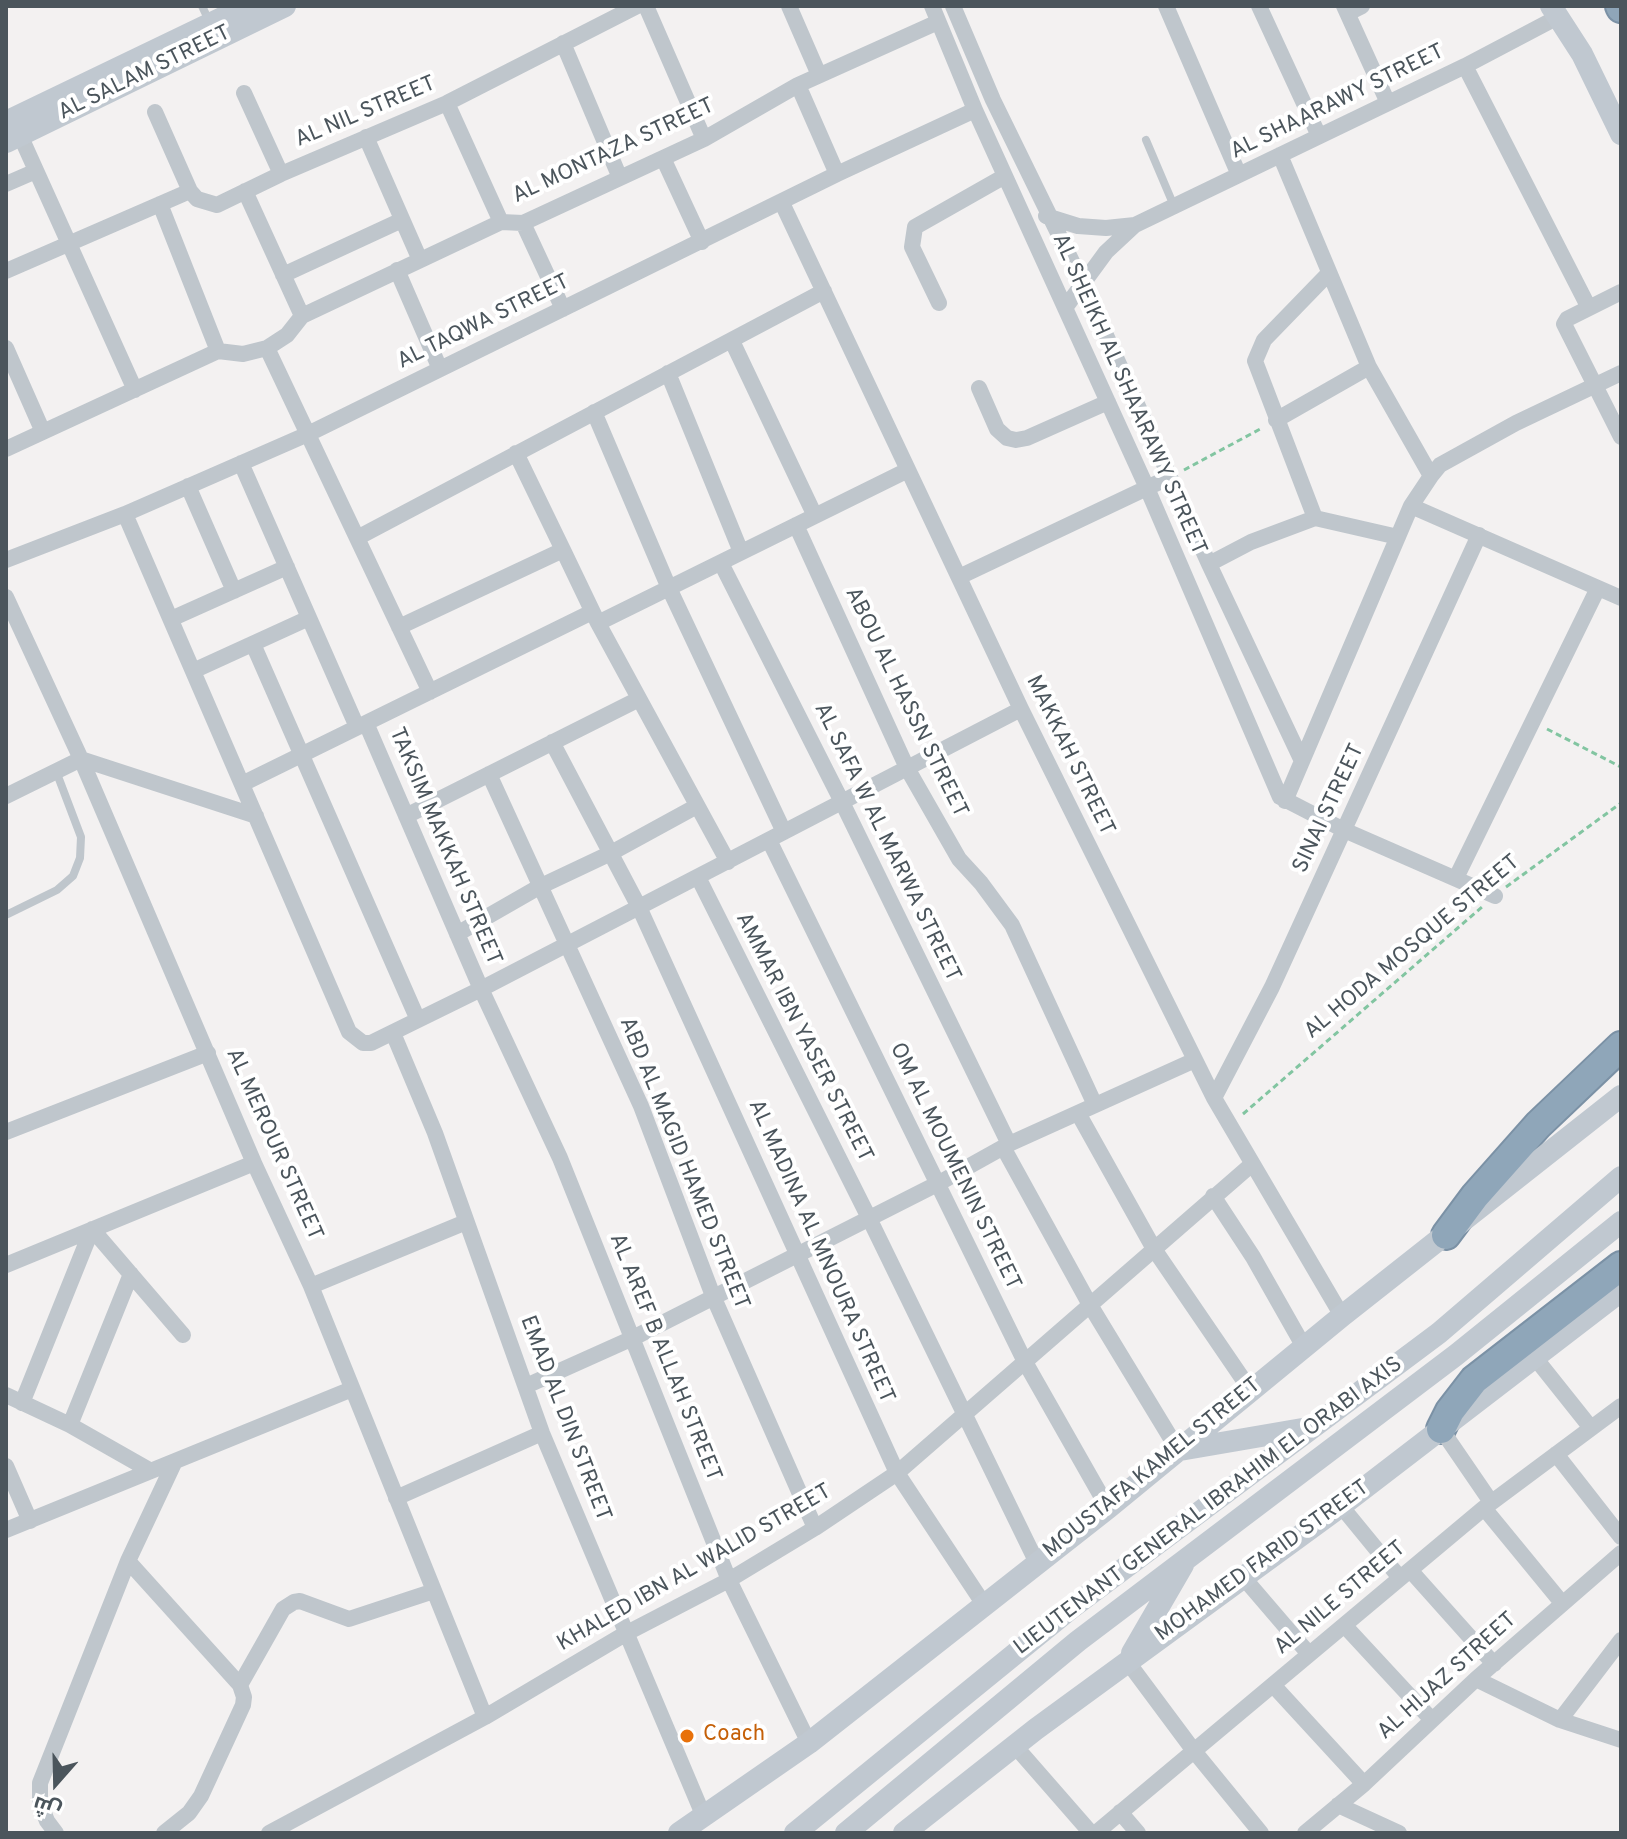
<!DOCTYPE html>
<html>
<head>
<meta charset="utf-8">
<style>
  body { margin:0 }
  #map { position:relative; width:1627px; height:1839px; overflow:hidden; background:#f3f1f1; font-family:Overpass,Cairo,sans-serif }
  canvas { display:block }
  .frame { position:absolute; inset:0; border:8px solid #4b555c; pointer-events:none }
  .north { position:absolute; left:16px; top:1743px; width:80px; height:80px; -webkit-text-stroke:6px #fff; paint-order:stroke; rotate:200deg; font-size:22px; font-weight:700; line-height:32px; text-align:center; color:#4b555c }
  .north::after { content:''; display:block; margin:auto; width:28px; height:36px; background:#4b555c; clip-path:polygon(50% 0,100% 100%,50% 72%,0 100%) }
</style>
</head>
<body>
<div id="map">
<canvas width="1627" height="1839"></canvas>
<div class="frame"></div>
<div class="north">ش</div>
</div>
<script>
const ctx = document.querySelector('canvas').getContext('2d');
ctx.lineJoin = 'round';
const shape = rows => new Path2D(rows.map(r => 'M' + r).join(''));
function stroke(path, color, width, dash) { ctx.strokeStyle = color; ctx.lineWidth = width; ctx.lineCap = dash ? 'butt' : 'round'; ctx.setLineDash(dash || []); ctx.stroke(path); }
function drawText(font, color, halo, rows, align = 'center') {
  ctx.font = font + ' Overpass,sans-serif'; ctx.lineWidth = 8; ctx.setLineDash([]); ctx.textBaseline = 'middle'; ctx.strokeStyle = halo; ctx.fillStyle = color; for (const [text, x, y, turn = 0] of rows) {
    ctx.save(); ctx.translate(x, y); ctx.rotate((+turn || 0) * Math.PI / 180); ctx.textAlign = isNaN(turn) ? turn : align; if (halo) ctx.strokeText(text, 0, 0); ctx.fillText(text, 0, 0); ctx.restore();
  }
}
const highway = shape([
  [1620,6,1621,8],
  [1446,1235,1475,1196,1538,1125,1621,1046],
  [1441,1429,1450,1411,1474,1380,1621,1266]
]);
stroke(highway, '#7b91a5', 32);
stroke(shape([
  [1184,470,1262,428],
  [1547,729,1621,767],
  [1506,887,1621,803],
  [1243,1114,1482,907]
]), '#82c5a1', 3, [6, 4]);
stroke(shape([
  [202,6,210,23],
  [1146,140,1174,206],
  [6,915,57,890,73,876,80,858,81,837,56,771]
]), '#bfc6cc', 8);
stroke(shape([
  [646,6,704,139],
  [789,6,819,75],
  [932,6,975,110,1147,488,1280,797,1344,830,1495,896],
  [953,6,993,100,1082,282,1209,564,1302,761],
  [1166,6,1239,175],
  [1259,6,1319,136],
  [1344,6,1388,103],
  [1348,13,1362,6],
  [563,43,620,178],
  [1465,66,1589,308],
  [798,85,837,174],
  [244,93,281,174],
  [447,103,501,222],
  [155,112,190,191,197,199,217,205,281,174,447,103,637,6],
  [20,135,135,390],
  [366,137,420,260],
  [1280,155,1369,367,1431,476],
  [663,158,702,242],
  [6,184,36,171],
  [245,191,302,316],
  [782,203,1021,709,1214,1098,1342,1316],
  [160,204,218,351],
  [1046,216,1078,226,1106,228,1135,225],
  [523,223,563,309],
  [397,270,440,369],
  [6,271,190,191],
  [283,275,402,220],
  [1621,292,1567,319,1564,324,1621,437],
  [939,303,912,247,915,227,1005,176],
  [1065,308,1106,252,1135,225,1465,66,1558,17],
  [732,341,815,516],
  [6,348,43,432],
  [267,348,430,692],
  [668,373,741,552],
  [979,388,997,429,1007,438,1016,440,1027,438,1108,402],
  [594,412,669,588,784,832],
  [1276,420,1369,367],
  [6,449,218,351,243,354,267,348,287,335,302,316,501,222,523,223,704,139,798,85,938,22],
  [516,453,563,550],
  [241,463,357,727],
  [188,486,234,591],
  [1411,506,1621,598],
  [125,514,349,1032,363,1043,371,1043,481,989,1021,709],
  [1315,518,1255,361,1264,340,1329,273],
  [796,525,907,768,959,859,981,883,1012,925,1095,1105],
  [357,538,824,291],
  [6,560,125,514,308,434,837,174,975,110],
  [721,563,842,802,1009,1144],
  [1209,564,1251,542,1315,518,1398,537],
  [959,577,1170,477],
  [6,597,81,759,254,1163,311,1286,485,1717],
  [171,619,287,567],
  [598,623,728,862],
  [399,627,563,550,598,623,908,470],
  [253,644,418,1020],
  [193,671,309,618],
  [366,723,481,989,560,1158,729,1580,809,1743],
  [552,742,639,907,897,1473,983,1603],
  [489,774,641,1106,713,1296,815,1528],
  [242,784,592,612],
  [6,796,81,759,256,816],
  [1285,801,1411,506,1431,476,1440,465,1516,423,1621,373],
  [406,816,639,699],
  [769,840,1025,1362,1108,1508],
  [698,877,869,1218,1037,1563],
  [1456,878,1598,588],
  [457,934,539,887,611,853,697,806],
  [393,1033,435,1133,542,1433,704,1817],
  [1214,1098,1272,987,1479,535],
  [1078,1113,1154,1249,1251,1391],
  [6,1132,208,1053],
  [1003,1147,1090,1305,1178,1450],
  [1213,1196,1253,1257,1304,1347],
  [6,1265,254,1163],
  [311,1286,466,1222],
  [1536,1359,1591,1428],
  [526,1386,633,1338,939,1183,1009,1144,1195,1060],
  [6,1395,70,1425,151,1471],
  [22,1403,92,1229,183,1335],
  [70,1425,131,1274],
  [1441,1429,1491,1502],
  [1556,1454,1621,1537],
  [6,1466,30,1521],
  [396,1498,542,1433],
  [1341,1506,1400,1578],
  [1484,1508,1562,1603],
  [6,1530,352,1389],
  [128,1561,240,1685,244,1697,243,1705,201,1796,189,1813,164,1833],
  [1410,1570,1494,1664],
  [1243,1577,1309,1654],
  [1344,1625,1432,1720],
  [1127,1661,1194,1751,1261,1833],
  [1476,1679,1560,1720,1621,1740],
  [240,1685,283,1609,294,1602,300,1601,349,1619,434,1591],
  [1273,1685,1364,1784],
  [1560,1720,1621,1640],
  [1015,1746,1091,1833],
  [1338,1805,1399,1833],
  [1120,1812,1138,1833],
  [56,1833,47,1821,40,1803,40,1783,128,1561,175,1461],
  [269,1833,485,1717,625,1634,729,1580,815,1528,897,1473,1251,1165],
  [1096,1833,1484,1508,1621,1406],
  [1305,1833,1364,1784,1476,1679,1621,1553]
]), '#bfc6cc', 16);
stroke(shape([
  [1551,6,1582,54,1621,134],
  [6,122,247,6],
  [6,142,285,6],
  [1180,1450,1308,1428],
  [1132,1653,1183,1565],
  [679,1833,809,1743,1108,1508,1342,1316,1621,1096],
  [795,1833,1070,1609,1439,1333,1621,1177],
  [846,1833,1078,1641,1456,1355,1621,1222],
  [904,1833,1036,1729,1341,1506,1621,1291]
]), '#c0c8d0', 22);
stroke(highway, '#8fa6b9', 28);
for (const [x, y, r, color] of [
  [687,1736,8,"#e8710a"]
]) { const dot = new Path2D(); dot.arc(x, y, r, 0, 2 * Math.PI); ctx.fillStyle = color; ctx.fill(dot); stroke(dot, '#fff', 3); }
drawText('22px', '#4b555c', '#fff', [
  ["AL SALAM STREET",145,74,-26],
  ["AL SHAARAWY STREET",1338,103,-26],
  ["AL NIL STREET",366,113,-23],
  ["AL MONTAZA STREET",614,152,-25],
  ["AL TAQWA STREET",484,323,-26],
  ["AL SHEIKH AL SHAARAWY STREET",1128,395,66],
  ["ABOU AL HASSN STREET",905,703,64],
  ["MAKKAH STREET",1069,756,64],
  ["SINAI STREET",1330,809,-65],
  ["AL SAFA W AL MARWA STREET",886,843,64],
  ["TAKSIM MAKKAH STREET",444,847,67],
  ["AL HODA MOSQUE STREET",1413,948,-40],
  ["AMMAR IBN YASER STREET",803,1038,63],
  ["AL MEROUR STREET",273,1145,66],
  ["ABD AL MAGID HAMED STREET",683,1164,68],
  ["OM AL MOUMENIN STREET",954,1167,64],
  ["AL MADINA AL MNOURA STREET",820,1252,66],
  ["AL AREF B ALLAH STREET",664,1358,68],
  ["EMAD AL DIN STREET",564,1419,69],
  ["MOUSTAFA KAMEL STREET",1153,1469,-39],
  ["LIEUTENANT GENERAL IBRAHIM EL ORABI AXIS",1209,1507,-37],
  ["MOHAMED FARID STREET",1263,1562,-36],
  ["KHALED IBN AL WALID STREET",695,1569,-30],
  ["AL NILE STREET",1341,1599,-40],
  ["AL HIJAZ STREET",1448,1677,-42]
]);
drawText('22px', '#c56008', '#fff', [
  ["Coach",703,1736]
], 'left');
</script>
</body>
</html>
